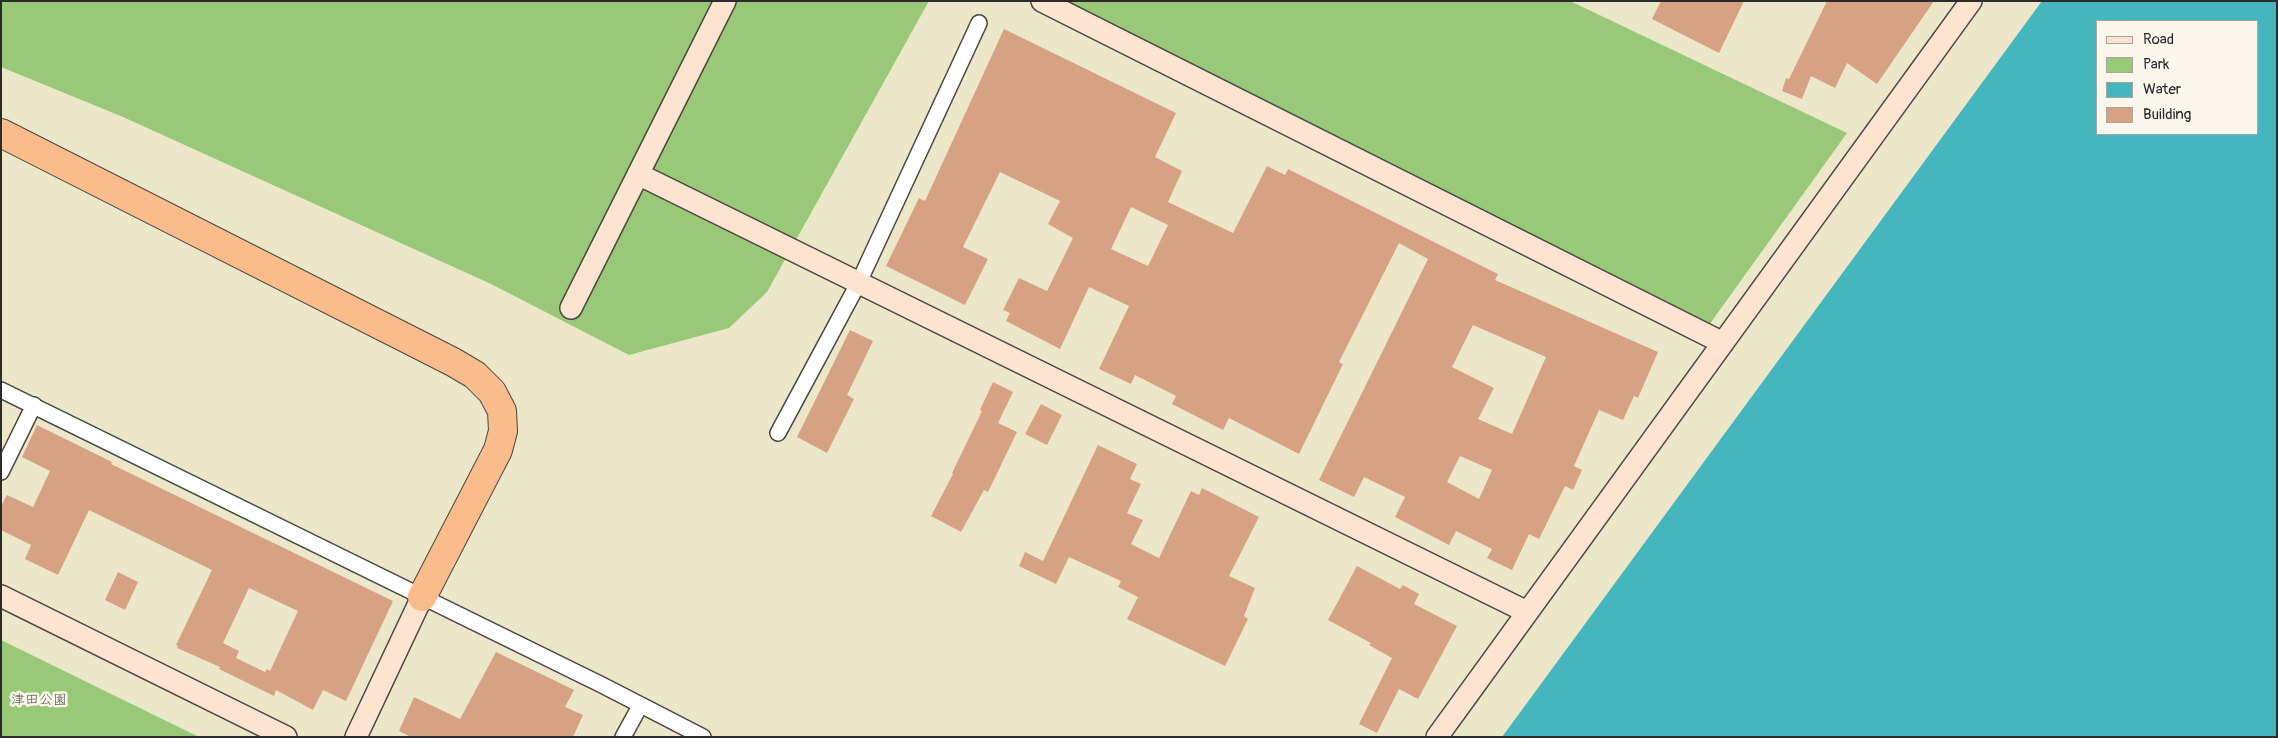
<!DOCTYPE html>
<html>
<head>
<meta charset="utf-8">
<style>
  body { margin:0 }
  #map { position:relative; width:2278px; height:738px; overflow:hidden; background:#ede7ca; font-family:Pangolin,sans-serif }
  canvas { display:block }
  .frame { position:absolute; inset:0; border:2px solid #2b2b2b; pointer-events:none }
  .legend { position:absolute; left:2096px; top:20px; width:162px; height:115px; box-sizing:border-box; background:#fbf7ec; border:1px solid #a8a59f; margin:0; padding:6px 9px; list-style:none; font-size:15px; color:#2b2b2b }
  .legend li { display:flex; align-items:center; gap:10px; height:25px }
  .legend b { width:25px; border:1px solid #a8a59f }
</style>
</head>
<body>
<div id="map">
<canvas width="2278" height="738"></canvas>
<div class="frame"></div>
<ul class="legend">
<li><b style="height:6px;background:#fde4d0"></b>Road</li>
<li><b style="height:14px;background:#99c978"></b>Park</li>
<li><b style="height:14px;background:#46b6be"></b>Water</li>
<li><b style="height:14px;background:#d7a184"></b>Building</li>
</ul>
</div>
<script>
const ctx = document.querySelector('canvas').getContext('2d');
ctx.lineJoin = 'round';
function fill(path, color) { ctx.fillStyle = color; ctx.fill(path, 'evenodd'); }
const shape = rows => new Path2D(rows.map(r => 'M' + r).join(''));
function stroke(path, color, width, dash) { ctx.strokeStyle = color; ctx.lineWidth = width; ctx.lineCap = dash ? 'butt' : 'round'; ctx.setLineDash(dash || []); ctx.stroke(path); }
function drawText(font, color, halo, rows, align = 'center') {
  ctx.font = font + ' Pangolin,"Klee One",sans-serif'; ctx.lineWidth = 5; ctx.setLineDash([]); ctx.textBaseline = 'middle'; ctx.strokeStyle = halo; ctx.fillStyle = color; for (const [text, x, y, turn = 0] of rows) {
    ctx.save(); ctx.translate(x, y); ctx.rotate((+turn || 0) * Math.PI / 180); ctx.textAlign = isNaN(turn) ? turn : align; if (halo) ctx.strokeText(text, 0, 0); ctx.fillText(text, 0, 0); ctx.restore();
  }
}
fill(shape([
  [1,1,929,1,767,292,729,328,629,355,491,284,123,117,1,67],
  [1028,1,1570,1,1847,133,1704,332,1426,200],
  [1,640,199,737,1,737]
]), '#99c978');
fill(shape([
  [2042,1,2277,1,2277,737,1502,737],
  [2097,21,2257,21,2257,134,2097,134]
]), '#46b6be');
fill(shape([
  [1661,1,1744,1,1719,53,1652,19],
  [1827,1,1934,1,1877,84,1847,63,1835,88,1811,76,1802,99,1782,91,1786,78,1789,79],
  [1004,29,1176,113,1155,157,1182,171,1168,202,1233,233,1267,166,1285,175,1288,169,1498,274,1495,280,1658,352,1638,398,1634,396,1623,420,1599,410,1574,466,1582,470,1573,490,1565,486,1539,539,1529,534,1512,570,1487,558,1492,549,1456,531,1449,545,1395,517,1405,497,1364,477,1354,497,1319,480,1428,259,1399,243,1339,362,1343,364,1299,454,1229,418,1223,430,1172,404,1176,396,1135,375,1131,384,1099,369,1129,306,1089,287,1060,349,1006,321,1010,313,1003,310,1019,278,1047,291,1073,238,1048,224,1060,201,1000,172,963,247,988,259,965,305,886,266,919,198,925,201],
  [1131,207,1168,225,1148,266,1111,249],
  [1473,325,1546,357,1512,434,1478,419,1494,388,1452,367],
  [1460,456,1492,470,1479,499,1447,482],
  [850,330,873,341,847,395,854,399,827,453,797,437],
  [993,382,1013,392,998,423,1017,432,988,492,984,490,961,532,931,516,953,474,952,473,982,411,980,410],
  [1041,404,1062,415,1047,445,1025,434],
  [37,425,112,462,111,464,393,601,346,701,323,690,313,710,276,690,274,696,219,669,220,667,177,648,178,646,176,645,212,570,89,510,58,575,25,559,31,545,1,530,1,506,7,495,33,507,50,471,22,457],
  [249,588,298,611,270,671,267,669,265,672,236,658,239,651,223,643],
  [1098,445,1137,464,1130,479,1141,484,1127,513,1143,520,1131,544,1159,558,1191,491,1199,495,1202,488,1259,517,1229,576,1255,588,1244,616,1248,619,1225,666,1127,619,1138,597,1118,587,1121,581,1069,557,1056,584,1019,566,1025,552,1043,561],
  [1357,566,1400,589,1403,585,1419,594,1414,604,1457,626,1418,699,1399,689,1377,733,1359,724,1392,658,1369,645,1371,643,1328,620],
  [118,572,138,582,125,610,105,600],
  [496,652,574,690,565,707,583,715,573,737,411,737,399,731,414,697,460,719]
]), '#d7a184');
const street = shape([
  [1,390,602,685,703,737],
  [778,433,859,282,979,23],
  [1,472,34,405],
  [623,737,640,706]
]);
const secondary = shape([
  [1042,1,1723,343],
  [638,174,1527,612],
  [571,308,725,1],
  [1,596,286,737],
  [356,737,422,597],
  [1437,737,1971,1]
]);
const highway = shape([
  [1,133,453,362,475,375,492,392,502,411,503,431,498,450,422,597]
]);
stroke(street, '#484743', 18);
stroke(secondary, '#484743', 24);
stroke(highway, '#484743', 30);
stroke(street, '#fff', 15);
stroke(secondary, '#fde4d0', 21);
stroke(highway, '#f9bc8a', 28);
drawText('14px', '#4c5a42', '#fbf7ec', [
  ["津田公園",39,700]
]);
</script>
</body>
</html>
